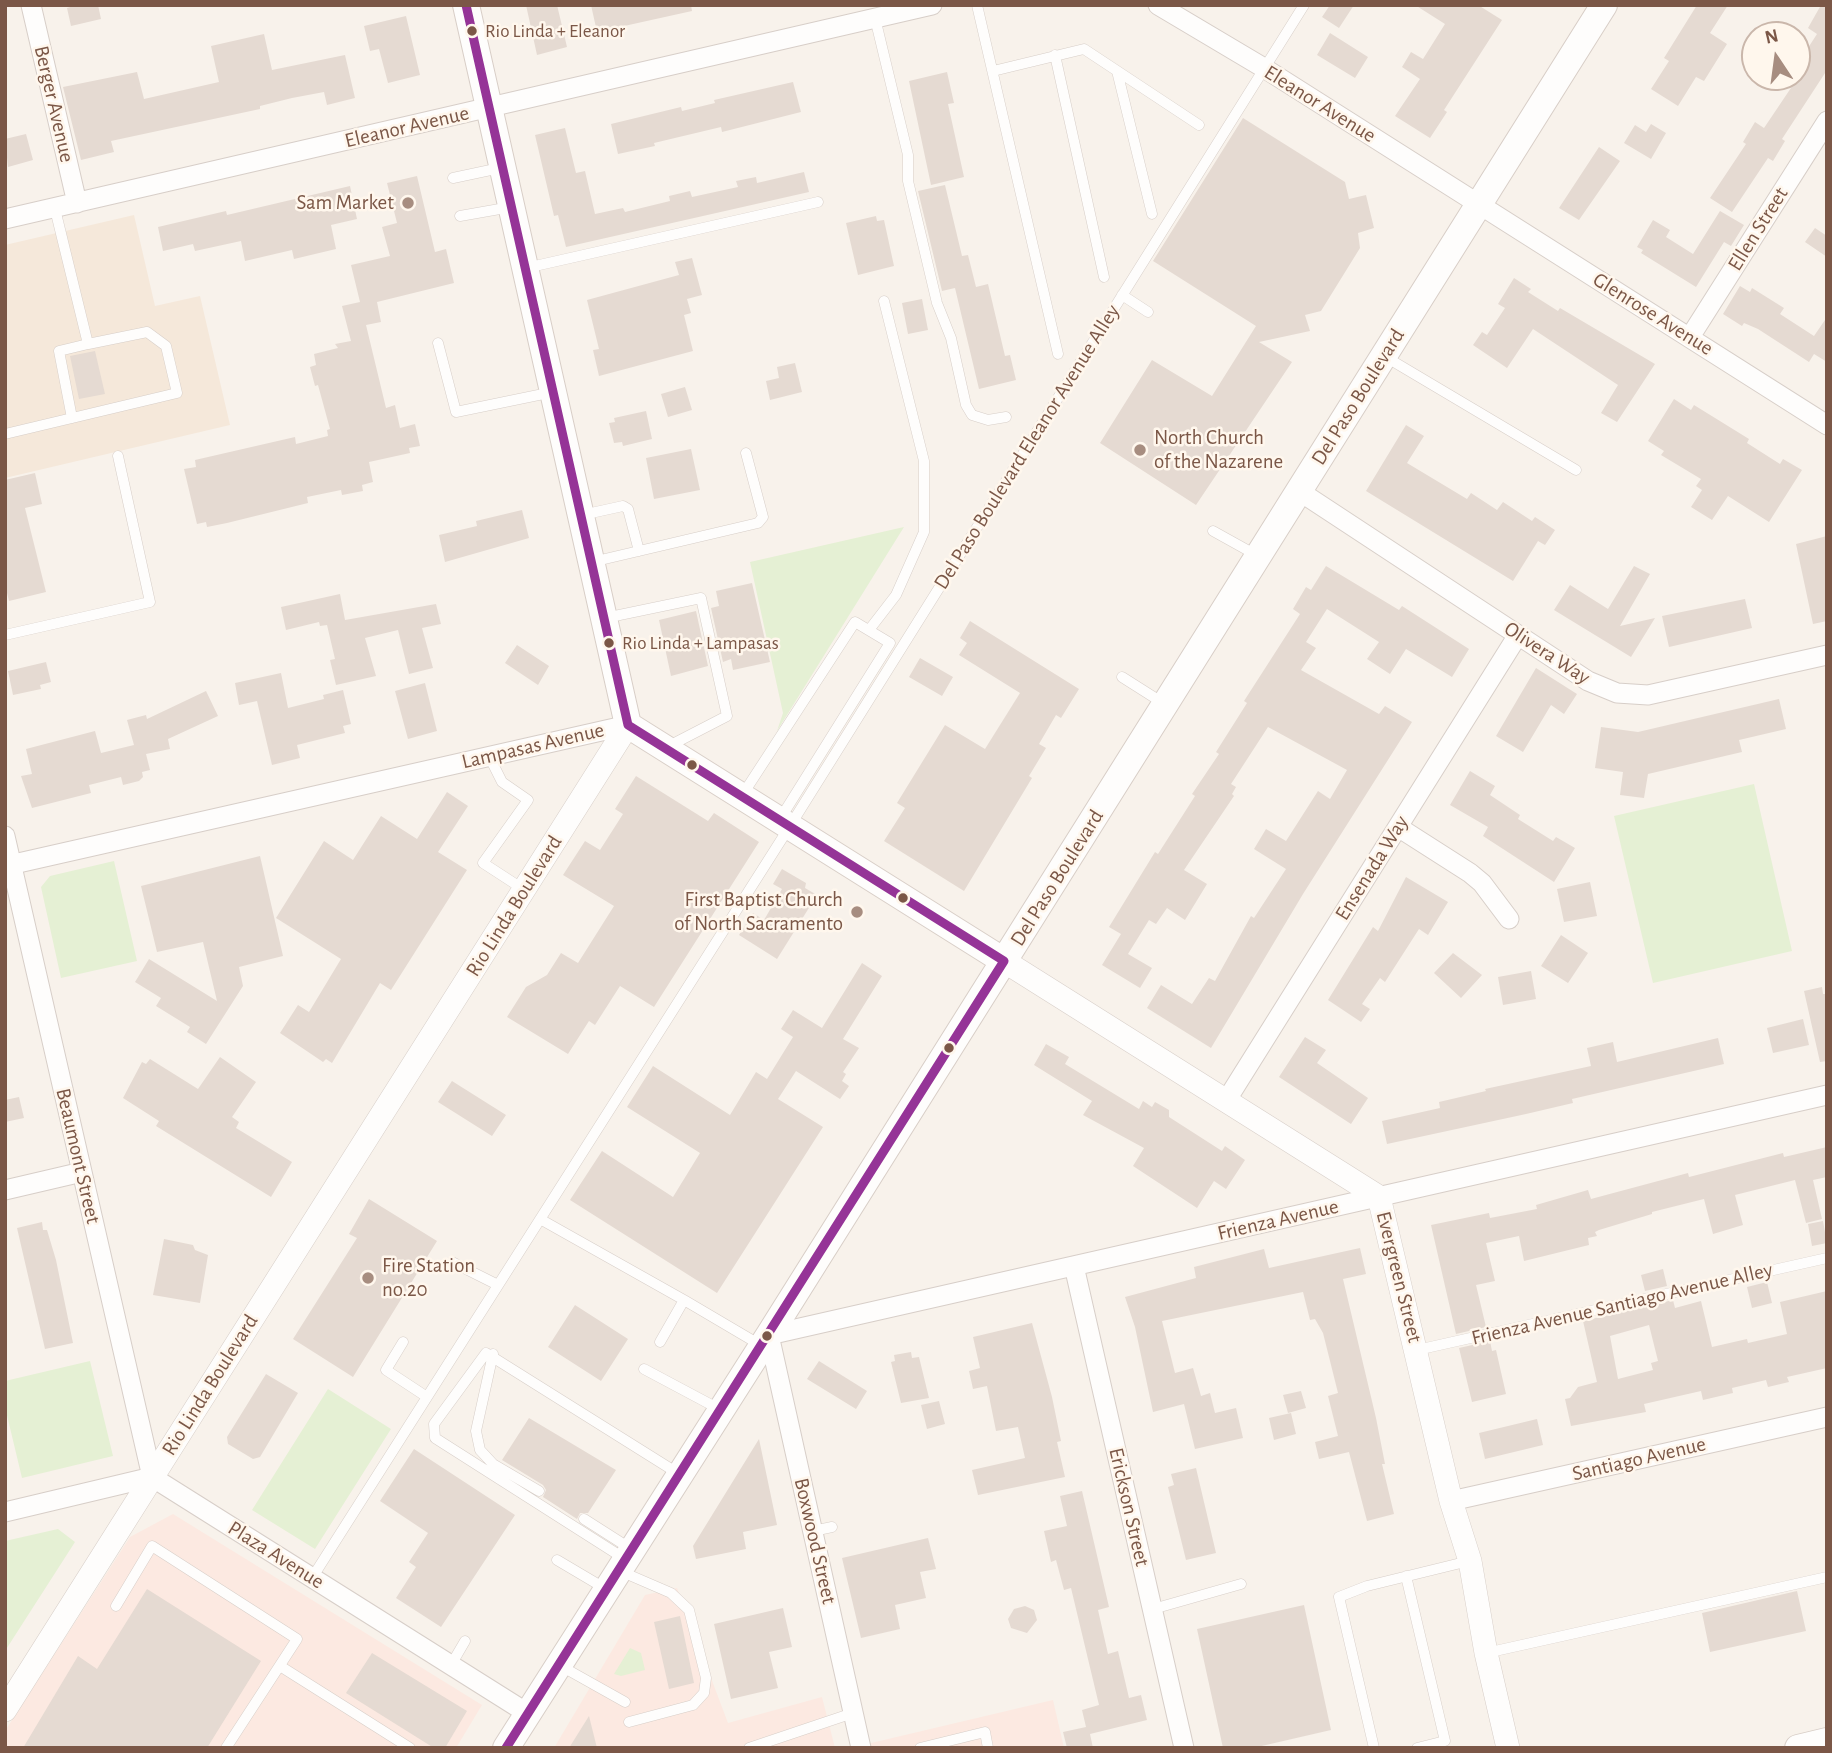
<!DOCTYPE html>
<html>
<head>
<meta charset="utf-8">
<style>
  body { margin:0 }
  #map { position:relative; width:1832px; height:1753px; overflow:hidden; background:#f8f2eb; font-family:"Alegreya Sans",sans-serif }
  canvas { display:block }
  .frame { position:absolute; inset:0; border:7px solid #7b5747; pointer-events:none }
  .north { position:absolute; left:1741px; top:21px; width:70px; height:70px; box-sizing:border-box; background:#fff7ed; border:2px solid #cab7ab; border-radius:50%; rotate:347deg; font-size:19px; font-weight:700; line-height:28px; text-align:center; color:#7b5747 }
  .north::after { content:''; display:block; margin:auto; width:24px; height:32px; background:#a78d80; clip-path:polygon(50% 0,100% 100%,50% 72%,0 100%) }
</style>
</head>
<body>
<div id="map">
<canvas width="1832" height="1753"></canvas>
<div class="frame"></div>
<div class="north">N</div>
</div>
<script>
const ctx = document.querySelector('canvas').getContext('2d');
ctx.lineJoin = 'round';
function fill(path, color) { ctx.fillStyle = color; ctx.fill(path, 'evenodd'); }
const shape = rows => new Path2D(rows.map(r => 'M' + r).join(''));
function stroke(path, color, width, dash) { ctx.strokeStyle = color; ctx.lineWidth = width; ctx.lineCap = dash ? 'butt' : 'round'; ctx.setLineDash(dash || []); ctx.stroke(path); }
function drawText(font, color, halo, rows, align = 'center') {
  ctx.font = font + ' "Alegreya Sans",sans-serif'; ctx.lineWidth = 5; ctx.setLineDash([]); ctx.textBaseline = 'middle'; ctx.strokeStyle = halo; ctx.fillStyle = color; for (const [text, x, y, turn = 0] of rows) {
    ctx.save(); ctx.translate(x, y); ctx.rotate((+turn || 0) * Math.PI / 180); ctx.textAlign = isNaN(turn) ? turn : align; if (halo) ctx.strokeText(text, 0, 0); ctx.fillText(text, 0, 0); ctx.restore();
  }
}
fill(shape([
  [134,215,155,306,200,296,230,425,5,478,5,245]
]), '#f5e8da');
fill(shape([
  [173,1514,482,1705,456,1748,5,1748,5,1731,130,1537],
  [677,1588,728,1723,822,1697,835,1748,554,1748,645,1595],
  [1053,1700,1064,1748,850,1748]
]), '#fce9e1');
fill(shape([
  [904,527,777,731,783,713,750,562],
  [1754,784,1792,951,1653,983,1614,816],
  [114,861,137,961,61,978,41,887,50,876],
  [90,1361,113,1456,22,1478,5,1407,5,1381],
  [328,1389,391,1429,315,1549,252,1510],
  [58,1529,75,1542,5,1651,5,1541],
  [630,1648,641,1653,645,1670,621,1676,614,1674]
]), '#e5f0d4');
fill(shape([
  [77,5,98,5,101,19,71,26,67,8],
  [526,5,557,5,567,47,537,55],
  [591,5,691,5,692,11,597,32],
  [1330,5,1354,5,1339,28,1322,17],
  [1415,5,1478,5,1502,20,1444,110,1447,112,1430,138,1395,116,1420,79,1402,67,1411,52,1423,59,1445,24],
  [1697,5,1728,5,1710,33,1727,44,1704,81,1696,77,1678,106,1651,89,1669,61,1664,58],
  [1821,5,1827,5,1827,70,1782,139,1785,141,1773,161,1768,158,1732,212,1710,198,1746,144,1743,142,1755,122,1764,128,1797,79,1797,65,1817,34,1808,28],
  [406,16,420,75,388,83,379,49,370,51,364,26],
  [1330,33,1368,57,1355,78,1317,55],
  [264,34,272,70,345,55,355,98,327,105,324,92,292,98,260,106,260,109,111,141,114,152,81,160,63,87,137,72,144,99,219,82,211,46],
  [947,72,954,103,948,104,964,177,931,185,909,81],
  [793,82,801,112,722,132,721,127,654,143,655,146,618,154,611,124,681,107,682,111,715,103,714,100],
  [1243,118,1345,182,1349,199,1366,195,1374,228,1358,233,1360,248,1321,311,1305,315,1310,331,1259,342,1292,362,1196,505,1100,443,1152,360,1212,396,1256,326,1153,261],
  [1651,124,1666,133,1651,159,1624,143,1635,125,1646,132],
  [565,128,576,173,585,171,595,214,623,208,625,212,670,201,669,196,690,191,692,197,738,187,736,181,756,177,757,183,804,172,809,192,566,247,558,215,554,216,535,135],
  [26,134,33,160,8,167,5,139],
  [1599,147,1620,161,1579,220,1559,208],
  [417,176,435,252,446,249,454,283,377,302,381,322,366,325,386,408,395,405,400,428,415,424,420,446,409,448,410,453,369,462,373,482,362,485,363,491,342,495,341,490,307,497,308,503,227,523,207,527,206,522,197,524,184,469,196,467,195,460,295,437,296,444,328,436,327,430,330,429,318,385,315,386,310,367,316,365,314,354,338,348,335,344,351,341,342,306,360,302,351,265,390,256,382,227,397,223,387,183],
  [945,185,962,256,968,255,976,287,988,284,1005,356,1010,355,1016,380,979,389,955,288,942,291,918,191],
  [350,186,357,219,331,225,336,249,294,259,292,250,245,261,241,241,195,251,193,244,163,251,158,227,226,211,227,215],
  [1720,211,1744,225,1731,246,1724,242,1696,287,1641,253,1643,250,1637,247,1653,220,1670,230,1666,237,1693,254],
  [876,216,877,221,884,220,894,266,858,275,846,223],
  [1815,228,1827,236,1827,257,1805,242],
  [692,258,702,295,687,299,691,313,684,315,693,351,599,376,593,350,599,349,587,300,679,275,675,262],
  [1514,278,1531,289,1528,292,1558,311,1560,308,1655,364,1617,422,1601,413,1618,385,1533,329,1507,368,1473,345,1482,332,1487,335,1505,308,1498,304],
  [1740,286,1750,292,1752,288,1784,308,1780,314,1814,336,1827,317,1827,362,1814,354,1809,362,1758,329,1744,323,1742,326,1723,314],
  [922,299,928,330,908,334,902,303],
  [95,351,105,394,79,399,70,356],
  [795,363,802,392,770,400,766,381,779,378,777,367],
  [685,387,692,410,668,417,661,394],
  [1674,399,1691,410,1694,405,1749,439,1747,443,1780,464,1783,459,1802,470,1769,522,1728,496,1712,520,1691,507,1702,490,1696,486,1701,479,1661,455,1664,451,1648,441],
  [646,411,652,439,623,446,622,442,614,443,609,423,615,422,614,418],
  [1406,425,1424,436,1407,463,1467,499,1471,493,1497,510,1503,502,1532,521,1535,517,1555,530,1545,545,1538,541,1513,581,1366,491],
  [691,449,700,490,654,499,646,458],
  [35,473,42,504,25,508,46,592,9,601,5,585,5,480],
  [522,510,529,538,445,562,439,535,477,526,476,521],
  [1827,536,1827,621,1813,624,1796,544],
  [1326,566,1399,610,1402,606,1469,649,1452,677,1406,649,1390,674,1367,659,1379,642,1327,609,1306,642,1316,648,1301,670,1379,714,1385,706,1412,722,1303,894,1211,1048,1147,1008,1161,985,1192,1004,1209,978,1215,981,1251,916,1254,918,1286,869,1254,849,1266,829,1286,841,1318,791,1330,799,1347,770,1268,727,1231,784,1236,787,1232,794,1234,796,1184,870,1207,884,1185,920,1167,908,1156,924,1149,920,1128,954,1152,968,1140,988,1102,965,1121,934,1109,927,1155,852,1158,854,1195,796,1192,794,1219,754,1216,752,1247,703,1244,701,1300,614,1293,609,1306,587,1311,590],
  [1634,566,1650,574,1620,626,1655,618,1631,657,1554,610,1570,585,1608,609],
  [752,583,770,662,733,670,731,659,723,662,711,608,719,606,716,591],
  [340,594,345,620,436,604,441,624,422,628,433,668,409,674,398,630,365,638,376,676,336,685,330,660,335,659,327,625,320,626,319,622,286,630,281,607],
  [1745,599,1752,628,1669,647,1662,616],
  [696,611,708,666,671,676,659,620],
  [970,621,1079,689,1061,718,1056,715,1039,744,1046,748,1029,776,1032,778,964,891,884,841,905,808,897,803,945,725,985,749,1020,693,959,655,967,643,960,638],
  [517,645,549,666,538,685,505,663],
  [920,658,953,677,942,696,909,677],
  [46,662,51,682,40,685,41,689,13,695,8,671],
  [1536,668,1577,694,1564,714,1551,705,1523,752,1496,736],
  [281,673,288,708,324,699,323,695,343,690,351,724,343,726,345,733,297,745,300,758,272,765,257,701,239,705,235,683],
  [425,683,437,731,408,739,395,691],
  [206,691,218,716,168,739,170,749,146,754,150,770,142,772,143,777,139,781,123,785,121,777,89,785,91,793,32,808,21,776,32,774,26,749,95,731,101,753,134,745,127,720,146,715,147,719],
  [1779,699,1786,729,1739,740,1742,752,1648,774,1644,798,1620,795,1623,772,1595,768,1601,727,1638,732],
  [1470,771,1495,786,1490,795,1520,815,1518,819,1553,841,1556,837,1575,848,1554,882,1483,836,1488,827,1450,805],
  [636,776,708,821,714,813,759,842,654,1007,620,986,595,1025,589,1021,568,1054,507,1017,526,987,547,975,561,953,578,963,614,906,563,875,585,841,600,850,623,814,615,809],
  [447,792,468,806,438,852,467,870,391,990,380,983,332,1063,326,1059,323,1062,280,1033,298,1005,309,1012,341,959,276,918,324,841,353,860,381,816,417,839],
  [260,856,283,956,239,967,243,986,206,1044,187,1032,190,1027,156,1006,161,998,135,982,149,959,217,1001,203,942,157,952,141,886],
  [782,869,806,883,805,888,817,895,777,959,739,935,753,913,764,920,782,889,773,884],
  [1406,877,1448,902,1428,935,1419,929,1385,982,1380,978,1362,1004,1370,1009,1361,1022,1328,1000,1373,927,1378,931],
  [1590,882,1597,916,1564,922,1557,889],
  [1561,935,1588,953,1568,983,1541,966],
  [1453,953,1482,975,1461,998,1434,973],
  [862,963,882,976,843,1039,859,1048,843,1072,846,1074,842,1081,849,1086,840,1099,796,1071,778,1099,823,1127,717,1293,570,1200,602,1151,673,1197,700,1153,627,1107,653,1066,730,1115,756,1072,767,1079,793,1037,781,1029,793,1010,822,1028],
  [1531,971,1536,999,1503,1005,1498,977],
  [1822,987,1823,994,1827,994,1827,1061,1820,1062,1804,991],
  [1803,1019,1809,1045,1773,1053,1767,1028],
  [1305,1037,1326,1050,1317,1063,1368,1098,1351,1124,1279,1077],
  [1718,1038,1724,1064,1572,1099,1573,1103,1526,1114,1387,1144,1382,1121,1440,1108,1439,1102,1486,1091,1485,1089,1591,1066,1587,1048,1613,1042,1617,1062],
  [1046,1044,1069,1057,1065,1064,1139,1109,1143,1101,1152,1107,1155,1102,1169,1110,1169,1117,1222,1151,1225,1146,1245,1160,1226,1189,1214,1181,1197,1208,1133,1166,1144,1148,1083,1115,1092,1101,1034,1065],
  [220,1057,256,1082,232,1117,239,1122,236,1128,292,1162,271,1197,156,1126,159,1121,123,1098,142,1062,146,1064,150,1059,198,1089],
  [452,1081,506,1115,492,1136,438,1102],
  [19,1097,24,1118,5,1122,5,1100],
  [1827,1147,1827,1177,1813,1180,1822,1219,1806,1223,1795,1180,1735,1195,1743,1225,1713,1234,1704,1199,1652,1212,1652,1214,1599,1230,1595,1232,1597,1236,1588,1238,1589,1245,1524,1261,1519,1236,1486,1243,1495,1281,1476,1285,1486,1327,1456,1334,1431,1225,1489,1213,1490,1218,1537,1209,1536,1205,1588,1190,1591,1199,1688,1173,1689,1177,1783,1153,1784,1157],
  [369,1199,437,1241,353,1377,293,1339,357,1238,349,1234],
  [1823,1221,1827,1243,1812,1246,1808,1224],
  [42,1222,43,1230,47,1230,56,1260,73,1343,45,1349,17,1228],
  [164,1239,193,1245,195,1250,208,1255,200,1303,153,1295],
  [1360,1248,1366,1274,1343,1279,1376,1418,1385,1464,1382,1464,1394,1514,1367,1521,1349,1452,1319,1459,1315,1442,1338,1436,1328,1396,1338,1393,1323,1333,1315,1319,1310,1320,1303,1292,1162,1321,1175,1373,1193,1368,1201,1396,1210,1393,1215,1413,1236,1408,1243,1438,1195,1449,1184,1404,1153,1412,1135,1327,1125,1297,1196,1278,1194,1267,1264,1249,1269,1268],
  [1663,1269,1667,1286,1645,1291,1641,1275],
  [1767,1282,1772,1303,1752,1308,1747,1287],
  [1827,1291,1827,1368,1787,1377,1789,1382,1768,1387,1766,1380,1732,1388,1733,1393,1703,1400,1701,1391,1644,1404,1646,1412,1571,1426,1565,1399,1570,1398,1578,1387,1597,1382,1583,1321,1673,1300,1675,1308,1701,1301,1712,1347,1747,1339,1748,1343,1787,1334,1780,1302],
  [1649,1325,1658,1361,1651,1363,1653,1370,1618,1379,1610,1336],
  [575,1305,628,1339,601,1381,548,1347],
  [1032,1323,1052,1397,1061,1441,1057,1442,1065,1477,978,1495,972,1470,1025,1458,1018,1427,996,1431,987,1386,973,1389,969,1371,980,1368,973,1337],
  [1490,1341,1492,1351,1496,1350,1506,1394,1472,1402,1459,1348],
  [911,1352,912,1358,919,1357,929,1398,901,1403,891,1362,895,1361,894,1355],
  [819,1361,867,1391,856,1409,807,1379],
  [266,1374,298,1393,260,1457,253,1459,228,1444,227,1437],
  [1301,1391,1306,1408,1288,1413,1283,1395],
  [939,1401,945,1424,927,1429,921,1405],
  [1291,1413,1296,1434,1274,1440,1269,1418],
  [529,1418,616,1470,588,1513,580,1513,577,1519,543,1497,546,1490,543,1485,502,1460],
  [1537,1419,1543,1445,1485,1459,1479,1433],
  [759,1439,777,1525,743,1532,746,1549,696,1559,693,1546],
  [414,1449,515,1515,441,1627,396,1598,416,1567,409,1562,428,1533,380,1501],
  [1196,1468,1216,1553,1186,1560,1168,1487,1174,1485,1171,1474],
  [1082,1491,1109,1607,1098,1610,1108,1654,1118,1651,1129,1698,1141,1695,1147,1720,1090,1734,1093,1748,1067,1748,1063,1732,1086,1727,1082,1710,1099,1705,1071,1588,1064,1590,1056,1560,1051,1562,1044,1531,1067,1526,1060,1496],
  [928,1538,936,1569,920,1572,926,1598,895,1605,900,1629,861,1638,842,1558],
  [147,1589,261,1661,207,1748,23,1748,78,1656,97,1669],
  [1797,1591,1806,1631,1710,1652,1702,1613],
  [1304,1605,1331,1730,1253,1748,1223,1748,1197,1629],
  [1025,1606,1034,1610,1037,1620,1027,1633,1011,1628,1008,1619,1014,1609],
  [783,1608,792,1647,769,1652,778,1688,731,1699,714,1624],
  [680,1616,694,1683,669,1689,654,1622],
  [372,1653,467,1711,445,1748,434,1748,346,1693],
  [589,1716,597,1748,569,1748]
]), '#e5dad2');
const service = shape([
  [977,5,1058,354],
  [875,18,908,155,908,181,937,303,951,338,966,405,972,415,988,420,1006,417],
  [1055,55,1104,277],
  [993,71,1084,49,1199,125],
  [1117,71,1152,214],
  [453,178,500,168],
  [460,216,511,207],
  [526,268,818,202],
  [1122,295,1148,312],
  [438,343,456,412,553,392],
  [1384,356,1576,470],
  [72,418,59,351,88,344],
  [5,434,177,393,166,346,147,332,88,344,55,209],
  [582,515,623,506,628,509,639,551],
  [1213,531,1258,556],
  [592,562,758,523,763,517,746,453],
  [605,618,701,598,727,716,667,747],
  [869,630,896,595,924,532,924,461,884,301],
  [5,635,150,602,118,456],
  [1122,677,1163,703],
  [489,756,502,782,528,800,483,863,523,889],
  [743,794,855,622,890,643,780,819],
  [540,1219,684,1300,660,1342],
  [452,1262,498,1285],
  [684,1300,762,1346],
  [403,1342,386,1370,427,1397],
  [1417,1350,1827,1258],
  [493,1354,476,1431,480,1450,493,1464,539,1491],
  [644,1369,721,1410],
  [584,1519,631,1549],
  [813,1531,832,1527],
  [625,1559,435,1438,434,1424,486,1353,679,1474],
  [557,1560,606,1589],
  [620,1571,671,1593,689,1610,706,1678,704,1693,693,1705,629,1722],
  [1406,1576,1445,1741,1417,1748],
  [312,1578,790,826,1304,5],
  [116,1606,152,1546,297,1639,226,1748],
  [1153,1609,1241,1584],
  [1486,1653,1827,1577],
  [451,1665,465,1641],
  [559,1665,625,1702],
  [280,1666,410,1748],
  [749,1748,853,1713],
  [920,1748,985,1732,988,1748],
  [1374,1748,1339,1597,1367,1586,1469,1561]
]);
const minor = shape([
  [31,5,77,203],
  [1158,5,1264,68,1827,425],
  [5,219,932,5],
  [1690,337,1827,121],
  [1299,491,1588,681,1617,693,1648,695,1827,655],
  [1398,827,1470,873,1482,883,1509,919],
  [5,836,152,1477],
  [5,866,628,725],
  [1226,1101,1518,635],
  [5,1190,82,1172],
  [1074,1266,1184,1748],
  [1451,1501,1827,1417],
  [5,1512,152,1477,527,1713],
  [861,1748,769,1335,1827,1095]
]);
const tertiary = shape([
  [1004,961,1379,1197,1451,1501,1470,1561,1486,1653,1508,1748],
  [5,1710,628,725]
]);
const secondary = shape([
  [466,5,628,725,1004,961],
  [506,1748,769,1335,1604,5],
  [1798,1748,1827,1741]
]);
stroke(service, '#d7cec8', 11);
stroke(minor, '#d7cec8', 21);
stroke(tertiary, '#d7cec8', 24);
stroke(secondary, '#d8cec7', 28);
stroke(service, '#fefdfc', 10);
stroke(minor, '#fefdfc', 19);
stroke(tertiary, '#fefdfc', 23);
stroke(secondary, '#fefdfc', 26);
stroke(shape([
  [466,5,628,725,1004,961,506,1748]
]), '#953497', 9);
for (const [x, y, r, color] of [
  [472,31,6,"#7b5747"],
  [408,203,7,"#a78d80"],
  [1140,450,7,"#a78d80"],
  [609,643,6,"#7b5747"],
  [692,765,6,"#7b5747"],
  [903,898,6,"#7b5747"],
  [857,912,7,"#a78d80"],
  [949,1048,6,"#7b5747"],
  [368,1278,7,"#a78d80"],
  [767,1336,6,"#7b5747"]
]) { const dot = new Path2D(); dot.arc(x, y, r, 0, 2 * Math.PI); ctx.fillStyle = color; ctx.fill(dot); stroke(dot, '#fff7ed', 2.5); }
drawText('19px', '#7b5747', '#fff7ed', [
  ["Rio Linda + Eleanor",485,31],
  ["Rio Linda + Lampasas",622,643]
], 'left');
drawText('21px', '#7b5747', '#fff7ed', [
  ["Berger Avenue",54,104,77],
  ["Eleanor Avenue",1320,104,32],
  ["Eleanor Avenue",407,127,-13],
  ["Ellen Street",1758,229,-58],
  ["Glenrose Avenue",1653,314,32],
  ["Del Paso Boulevard",1358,397,-58],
  ["Del Paso Boulevard Eleanor Avenue Alley",1027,447,-58],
  ["Olivera Way",1547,653,33],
  ["Lampasas Avenue",533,746,-13],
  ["Ensenada Way",1372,868,-58],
  ["Del Paso Boulevard",1057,878,-58],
  ["Rio Linda Boulevard",514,906,-58],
  ["Beaumont Street",78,1156,77],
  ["Frienza Avenue",1278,1220,-13],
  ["Evergreen Street",1399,1277,76],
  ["Frienza Avenue Santiago Avenue Alley",1622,1304,-13],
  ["Rio Linda Boulevard",210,1385,-58],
  ["Santiago Avenue",1639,1459,-13],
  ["Erickson Street",1129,1507,77],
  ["Boxwood Street",815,1541,77],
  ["Plaza Avenue",276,1555,32]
]);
drawText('21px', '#7b5747', '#fff7ed', [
  ["Sam Market",394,203],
  ["North Church",1154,438,"left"],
  ["of the Nazarene",1154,462,"left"],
  ["First Baptist Church",843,900],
  ["of North Sacramento",843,924],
  ["Fire Station",382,1266,"left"],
  ["no.20",382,1290,"left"]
], 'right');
</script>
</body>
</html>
